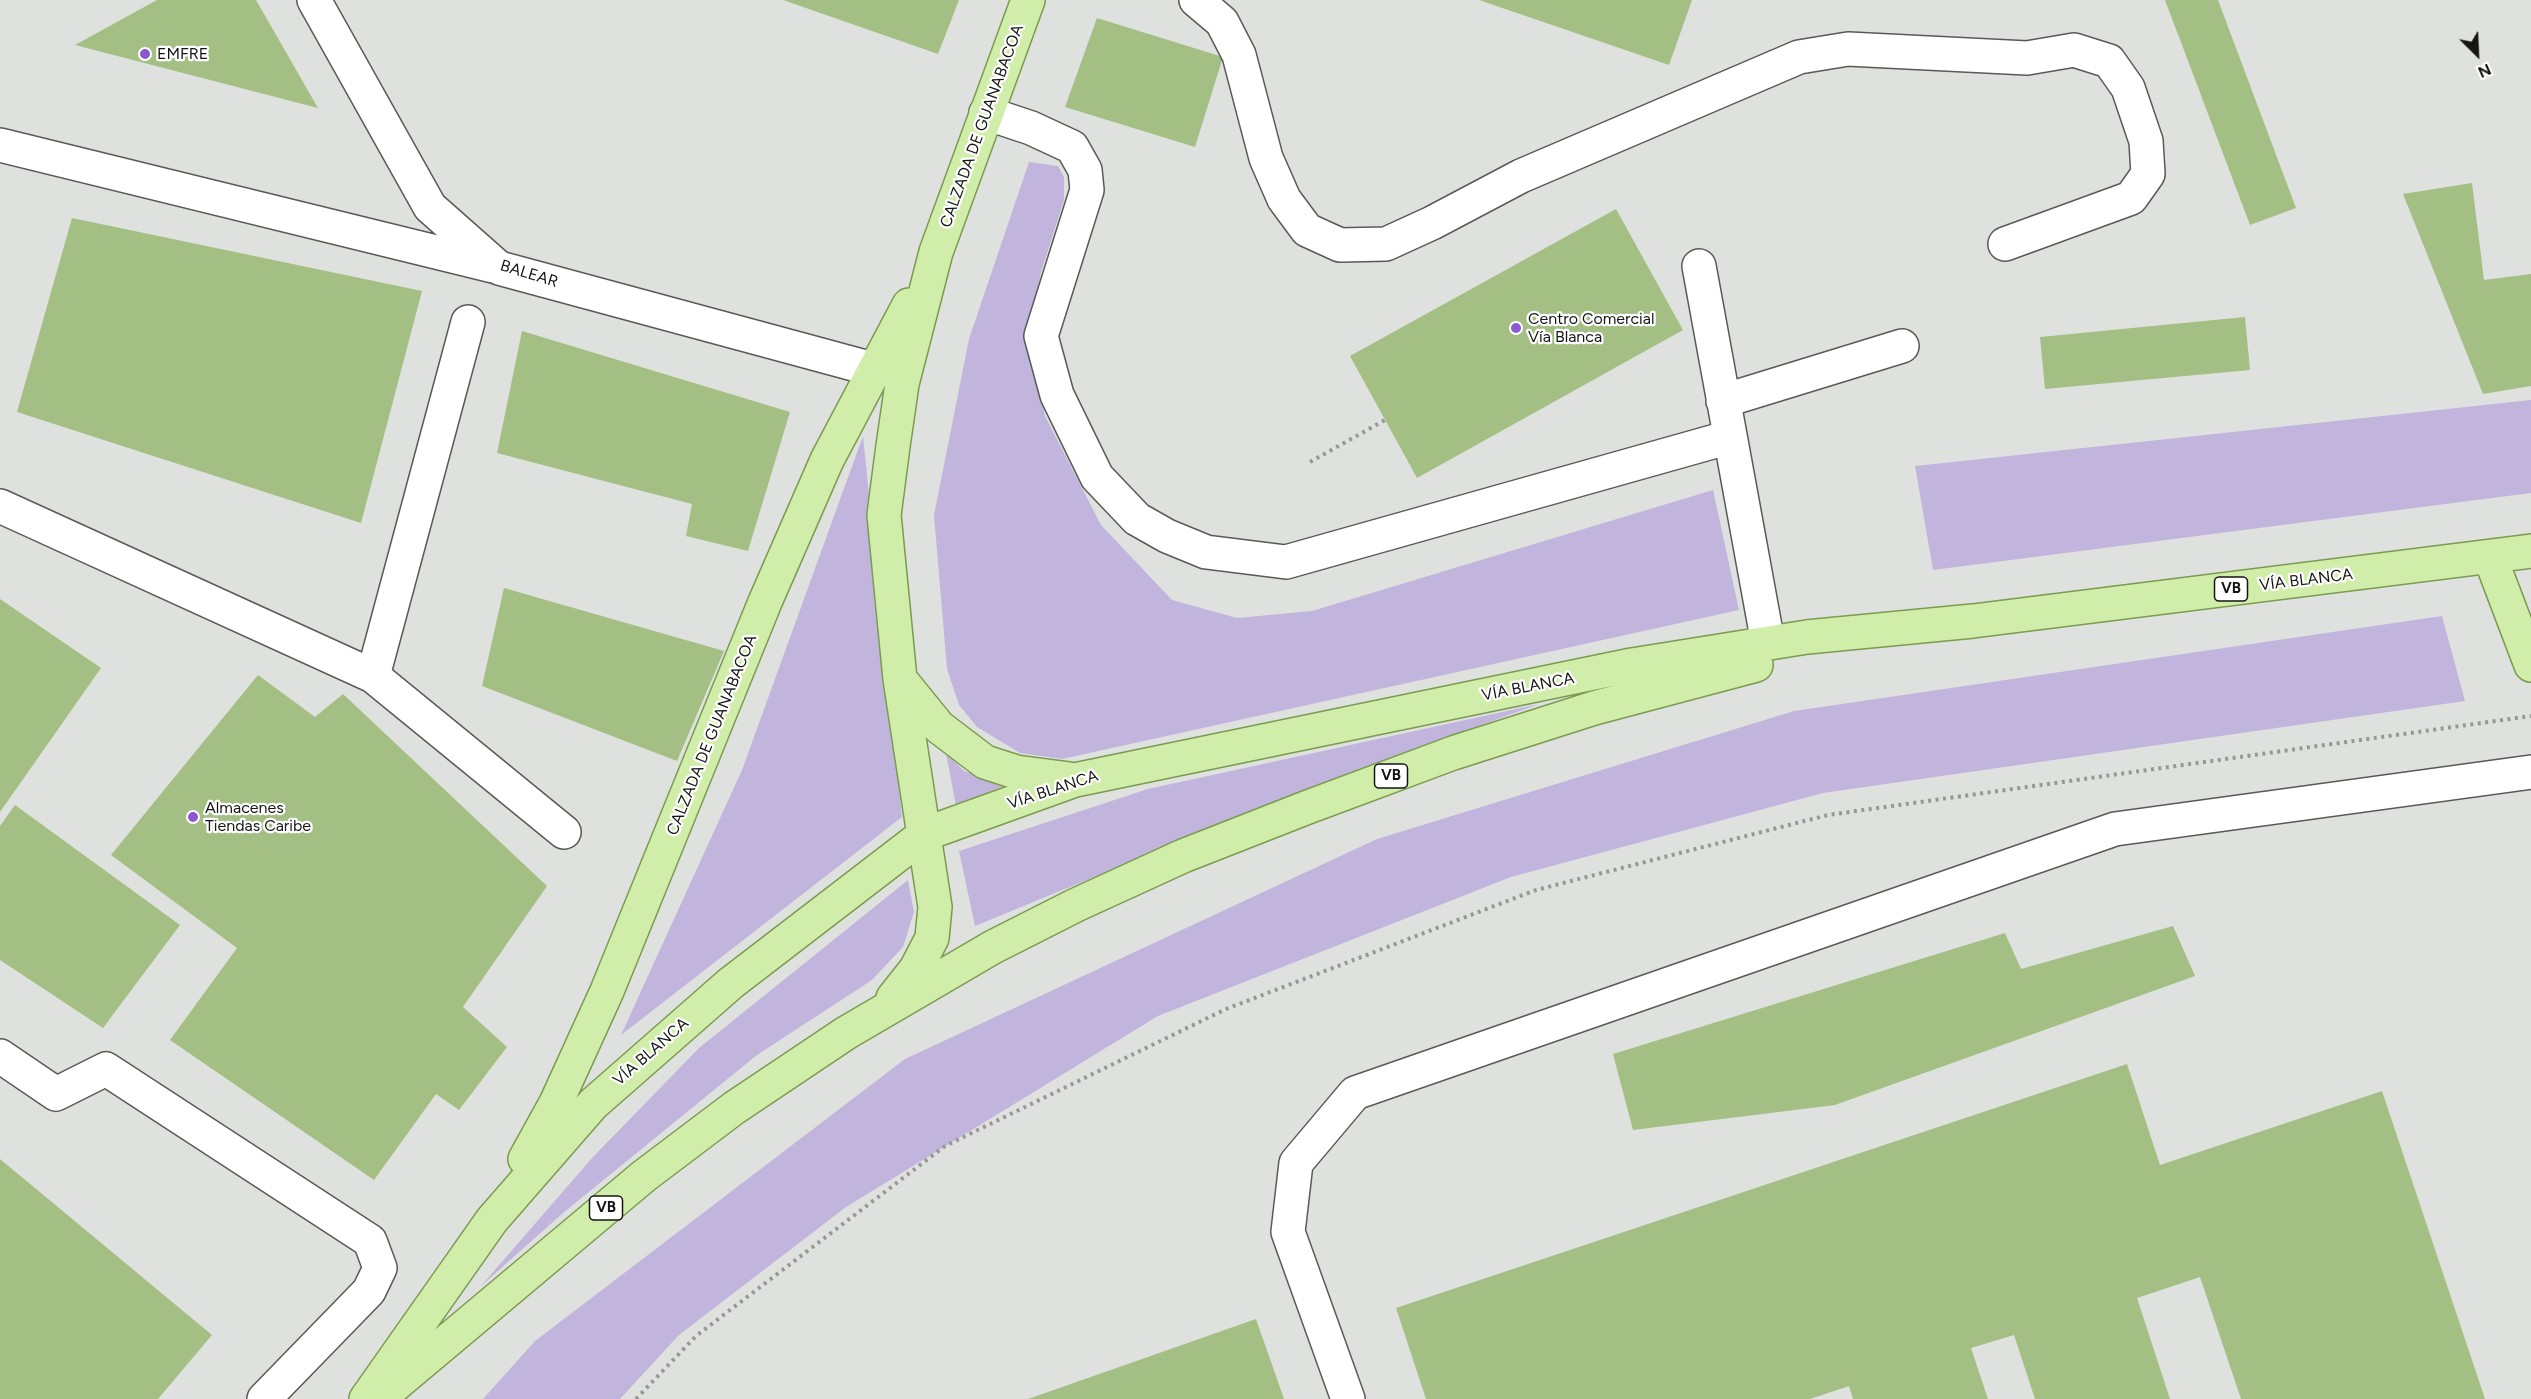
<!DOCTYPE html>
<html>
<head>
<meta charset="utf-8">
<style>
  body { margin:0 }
  #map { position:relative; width:2531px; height:1399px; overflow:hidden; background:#dfe1de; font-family:Figtree,sans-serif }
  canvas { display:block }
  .north { position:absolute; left:2447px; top:24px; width:60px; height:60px; -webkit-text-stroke:4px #fff; paint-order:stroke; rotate:156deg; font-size:16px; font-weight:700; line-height:24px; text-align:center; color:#151514 }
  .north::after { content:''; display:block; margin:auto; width:21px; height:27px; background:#151514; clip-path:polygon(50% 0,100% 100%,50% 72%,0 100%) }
</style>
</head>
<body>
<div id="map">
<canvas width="2531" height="1399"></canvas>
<div class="north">N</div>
</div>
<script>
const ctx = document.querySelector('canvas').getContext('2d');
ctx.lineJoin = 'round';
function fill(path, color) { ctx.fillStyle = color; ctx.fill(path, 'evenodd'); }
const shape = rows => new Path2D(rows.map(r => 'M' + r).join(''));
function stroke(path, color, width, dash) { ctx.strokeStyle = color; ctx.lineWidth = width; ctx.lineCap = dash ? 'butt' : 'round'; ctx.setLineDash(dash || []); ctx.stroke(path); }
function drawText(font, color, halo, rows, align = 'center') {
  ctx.font = font + ' Figtree,sans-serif'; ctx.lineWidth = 4.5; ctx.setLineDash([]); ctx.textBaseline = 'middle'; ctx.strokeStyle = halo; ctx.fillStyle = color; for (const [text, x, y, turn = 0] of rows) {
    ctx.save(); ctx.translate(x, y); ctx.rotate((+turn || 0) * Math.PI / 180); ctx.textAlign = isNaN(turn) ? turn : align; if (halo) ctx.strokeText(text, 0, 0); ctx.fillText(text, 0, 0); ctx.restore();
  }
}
fill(shape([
  [1029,162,1058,166,1064,177,1064,200,1041,272,1029,334,1045,416,1101,525,1172,600,1237,618,1312,611,1713,490,1739,610,1062,759,1020,753,977,727,959,705,947,669,934,515,969,339],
  [2531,400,2531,493,1933,570,1915,466],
  [863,436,902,817,621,1035,742,770],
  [2442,616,2465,701,1823,793,1511,877,1158,1016,846,1207,679,1335,620,1399,483,1399,535,1341,905,1059,1377,839,1794,711],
  [1539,704,1335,778,975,926,959,851,1148,789],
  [946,753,964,771,987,779,1015,781,956,806],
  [908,880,914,912,903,947,872,980,757,1055,563,1213,481,1286,592,1158,699,1048]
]), '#c2b5dd');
fill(shape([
  [157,0,256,0,318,108,75,45],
  [783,0,959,0,938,54],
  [1479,0,1692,0,1669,65],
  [2165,0,2218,0,2296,208,2250,225],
  [1097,18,1223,57,1195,147,1065,107],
  [2472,183,2484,280,2531,274,2531,386,2483,394,2403,194],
  [1616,209,1683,330,1417,478,1350,356],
  [72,218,422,291,361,523,17,412],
  [2245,317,2250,370,2045,389,2040,337],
  [522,331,790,412,748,551,686,536,692,504,497,453],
  [504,588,724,651,677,761,482,686],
  [0,599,101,668,0,812],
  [258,675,315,717,343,694,547,886,463,1007,507,1047,459,1110,436,1094,374,1180,170,1040,237,948,111,855],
  [15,805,180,925,103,1028,0,960,0,826],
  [2173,926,2195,976,1835,1105,1633,1130,1613,1054,2005,933,2021,969],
  [2127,1064,2160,1165,2382,1091,2485,1399,2241,1399,2200,1277,2137,1298,2170,1399,2035,1399,2014,1335,1971,1348,1988,1399,1853,1399,1849,1386,1810,1399,1426,1399,1396,1308],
  [0,1159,212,1335,158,1399,0,1399],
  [1256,1319,1284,1399,1028,1399]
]), '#a3bf84');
const minor = shape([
  [314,0,430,207,499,268,876,370],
  [1196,0,1222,22,1239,55,1266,158,1284,199,1307,230,1340,245,1386,244,1432,223,1521,176,1799,57,1848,49,2027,58,2074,50,2109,61,2128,88,2146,141,2148,174,2131,198,2005,244],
  [986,113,1031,128,1072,147,1085,170,1087,190,1041,336,1057,395,1097,477,1137,519,1167,536,1206,552,1286,562,1730,437],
  [0,145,493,266],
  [1699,266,1768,643],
  [468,322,373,676,564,832],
  [1723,401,1902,346],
  [0,506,373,676],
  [0,1056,56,1094,106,1069,370,1241,380,1268,369,1291,264,1399],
  [1348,1399,1288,1232,1296,1163,1355,1093,2115,829,2531,772]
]);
const major = shape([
  [2490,557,2531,665],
  [900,679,939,727,985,762,1016,772,1070,779],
  [893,998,916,969,932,938,935,907,900,679,884,515,893,446,902,384,936,252,1028,0],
  [525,1159,556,1103,607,991,765,602,827,460,909,305],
  [383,1395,644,1176,734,1108,846,1033,993,947,1076,905,1183,856,1308,807,1453,753,1594,708,1756,665],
  [366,1399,492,1220,593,1104,731,983,925,834,1075,780,1632,665,1807,637,1973,621,2531,551]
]);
stroke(minor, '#595a57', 36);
stroke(major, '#7a9b50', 36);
stroke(shape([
  [1310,462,1385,420],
  [636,1399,696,1336,945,1146,1226,1009,1536,890,1828,815,2531,716]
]), '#979896', 4, [3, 4.5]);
stroke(minor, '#fff', 33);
stroke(major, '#d0eea9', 33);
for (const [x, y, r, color] of [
  [145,54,6,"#8b58d1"],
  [1516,328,6,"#8b58d1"],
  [193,817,6,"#8b58d1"]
]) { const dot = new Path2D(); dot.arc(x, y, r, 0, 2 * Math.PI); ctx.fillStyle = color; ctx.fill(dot); stroke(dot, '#fff', 2); }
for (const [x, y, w] of [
  [2231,589,33],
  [1391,776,33],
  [606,1208,33]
]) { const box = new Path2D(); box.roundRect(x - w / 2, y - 12, w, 24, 4.5); ctx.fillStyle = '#fff'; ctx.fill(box); stroke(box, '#151514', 1.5); }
drawText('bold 15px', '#151514', null, [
  ["VB",2231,589],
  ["VB",1391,776],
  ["VB",606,1208]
]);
drawText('16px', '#151514', '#fff', [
  ["EMFRE",157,54],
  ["Centro Comercial",1528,319],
  ["Vía Blanca",1528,337],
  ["Almacenes",205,808],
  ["Tiendas Caribe",205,826]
], 'left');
drawText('16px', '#151514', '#fff', [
  ["CALZADA DE GUANABACOA",982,126,-70],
  ["BALEAR",529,274,17],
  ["VÍA BLANCA",2306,580,-7],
  ["VÍA BLANCA",1528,687,-11],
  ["CALZADA DE GUANABACOA",712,735,-68],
  ["VÍA BLANCA",1053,790,-18],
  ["VÍA BLANCA",651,1052,-41]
]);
</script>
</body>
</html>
